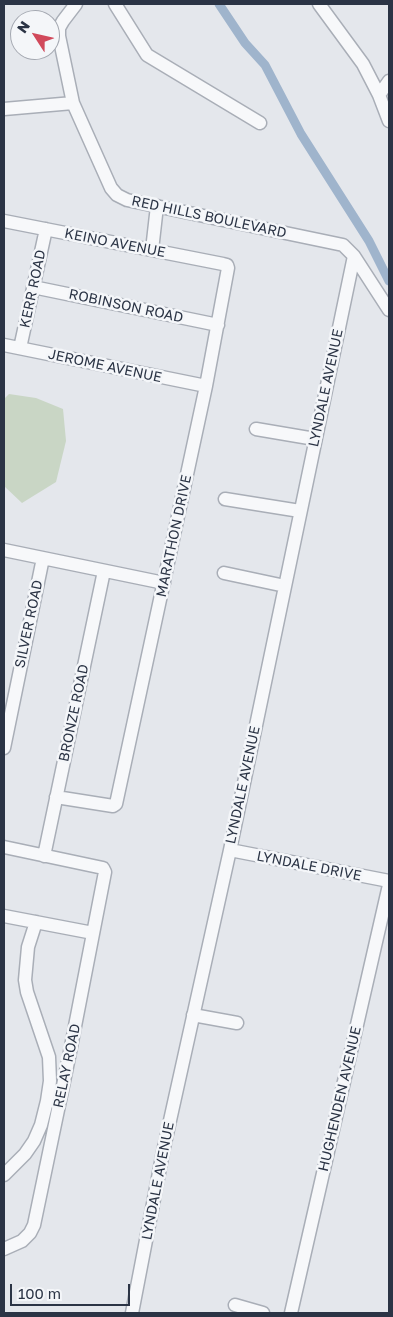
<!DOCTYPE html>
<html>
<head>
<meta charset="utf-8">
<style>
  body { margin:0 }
  #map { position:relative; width:393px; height:1317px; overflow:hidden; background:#e4e7ec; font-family:"Golos Text",sans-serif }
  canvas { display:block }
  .frame { position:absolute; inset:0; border:5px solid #2b3445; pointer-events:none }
  .north { position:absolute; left:10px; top:10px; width:50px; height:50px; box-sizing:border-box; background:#f4f6f9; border:1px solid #a4a8b1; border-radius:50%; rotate:305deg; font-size:14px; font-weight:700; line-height:20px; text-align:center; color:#2b3445 }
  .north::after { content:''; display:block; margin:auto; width:18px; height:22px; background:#d1495b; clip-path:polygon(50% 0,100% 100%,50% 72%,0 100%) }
  .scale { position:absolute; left:10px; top:1284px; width:120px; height:22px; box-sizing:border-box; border:2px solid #2b3445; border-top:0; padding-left:6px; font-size:15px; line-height:18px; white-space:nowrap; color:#2b3445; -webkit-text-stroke:4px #f4f6f9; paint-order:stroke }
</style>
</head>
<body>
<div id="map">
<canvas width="393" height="1317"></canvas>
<div class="frame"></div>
<div class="north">N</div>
<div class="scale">100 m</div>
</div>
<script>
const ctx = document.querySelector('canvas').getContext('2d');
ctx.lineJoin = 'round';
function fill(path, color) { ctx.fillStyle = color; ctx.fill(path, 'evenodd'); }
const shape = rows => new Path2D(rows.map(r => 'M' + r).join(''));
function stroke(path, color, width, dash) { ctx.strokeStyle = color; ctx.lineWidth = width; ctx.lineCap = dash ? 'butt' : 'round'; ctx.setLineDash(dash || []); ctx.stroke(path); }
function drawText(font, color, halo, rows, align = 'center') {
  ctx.font = font + ' "Golos Text",sans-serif'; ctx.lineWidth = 5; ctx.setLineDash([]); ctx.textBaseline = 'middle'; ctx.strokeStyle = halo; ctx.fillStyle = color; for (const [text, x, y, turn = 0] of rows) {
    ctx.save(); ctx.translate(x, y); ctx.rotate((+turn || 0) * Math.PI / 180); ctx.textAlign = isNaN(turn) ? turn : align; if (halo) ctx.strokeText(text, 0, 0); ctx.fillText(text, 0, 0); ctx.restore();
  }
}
fill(shape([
  [9,394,36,398,63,409,66,441,56,482,22,503,4,486,4,399]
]), '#c9d6c5');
stroke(shape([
  [219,4,245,43,265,65,301,134,369,241,389,281]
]), '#9fb4cc', 9);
const minor = shape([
  [76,4,63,21,59,28,59,36,73,103,111,188,117,195,127,200,343,245,354,256,389,310],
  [115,4,147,55,260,123],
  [319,4,363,64,379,95,389,121],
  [379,95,389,81],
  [4,109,73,103],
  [4,221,223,264,227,265,228,268,206,386,116,804,113,806,56,797],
  [152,250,157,206],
  [33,287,218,325],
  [4,345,206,386],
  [20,348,46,229],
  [256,429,315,439],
  [225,499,300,511],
  [4,550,164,583],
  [224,573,285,586],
  [4,748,43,558],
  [4,847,103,868,105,872,69,1057,34,1225,30,1233,22,1241,4,1249],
  [230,850,389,881],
  [44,856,104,571],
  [4,916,93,933],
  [193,1015,237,1023],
  [4,1175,25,1154,34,1141,41,1125,47,1101,50,1081,49,1057,27,992,25,980,28,947,36,922],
  [235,1305,263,1313],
  [132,1313,163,1152,230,850,354,256],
  [291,1313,389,885]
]);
stroke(minor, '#a9aeb7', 15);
stroke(minor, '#f7f8fa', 12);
drawText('14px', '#2b3445', '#f4f6f9', [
  ["RED HILLS BOULEVARD",209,217,12],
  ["KEINO AVENUE",115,243,11],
  ["KERR ROAD",33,289,-78],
  ["ROBINSON ROAD",126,306,12],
  ["JEROME AVENUE",105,366,12],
  ["LYNDALE AVENUE",326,388,-78],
  ["MARATHON DRIVE",174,536,-78],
  ["SILVER ROAD",29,624,-78],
  ["BRONZE ROAD",74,713,-78],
  ["LYNDALE AVENUE",243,785,-78],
  ["LYNDALE DRIVE",309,866,11],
  ["RELAY ROAD",67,1066,-78],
  ["HUGHENDEN AVENUE",340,1099,-77],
  ["LYNDALE AVENUE",158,1181,-79]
]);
</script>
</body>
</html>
